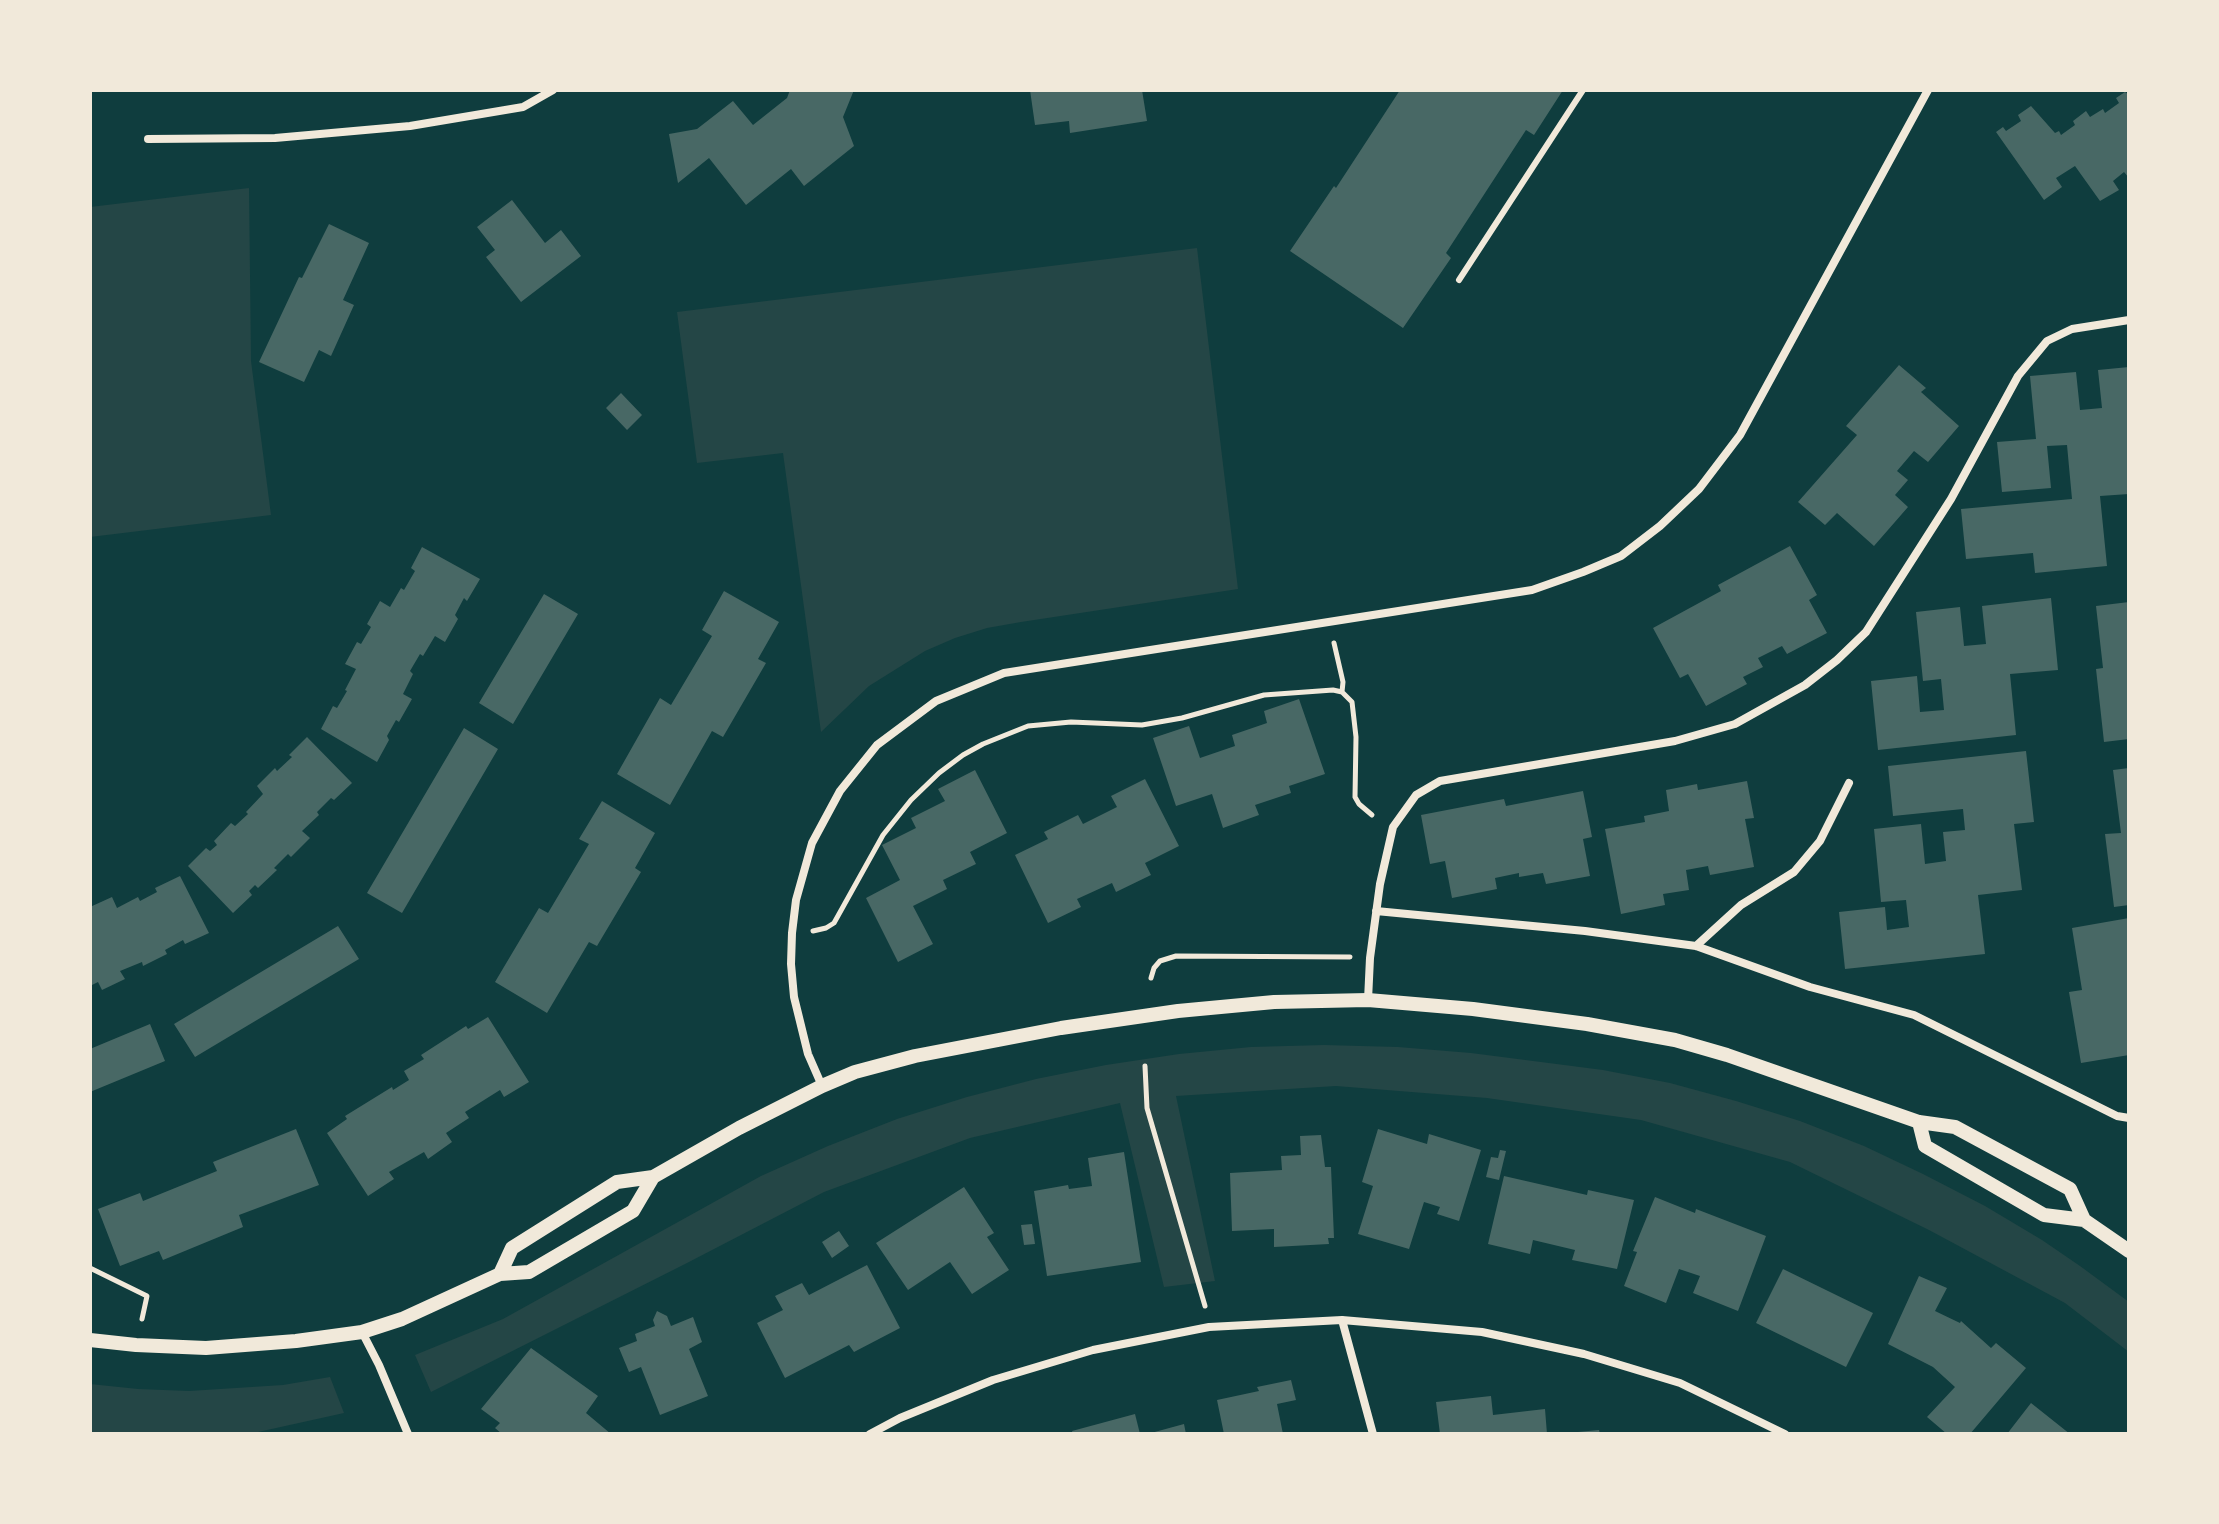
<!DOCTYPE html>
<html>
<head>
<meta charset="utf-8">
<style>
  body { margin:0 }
  #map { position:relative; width:2219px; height:1524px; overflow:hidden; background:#0f3d3e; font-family:"IBM Plex Sans",sans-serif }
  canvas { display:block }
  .frame { position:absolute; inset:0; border:92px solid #f1e9da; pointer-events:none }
</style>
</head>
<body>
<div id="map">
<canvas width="2219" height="1524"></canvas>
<div class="frame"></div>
</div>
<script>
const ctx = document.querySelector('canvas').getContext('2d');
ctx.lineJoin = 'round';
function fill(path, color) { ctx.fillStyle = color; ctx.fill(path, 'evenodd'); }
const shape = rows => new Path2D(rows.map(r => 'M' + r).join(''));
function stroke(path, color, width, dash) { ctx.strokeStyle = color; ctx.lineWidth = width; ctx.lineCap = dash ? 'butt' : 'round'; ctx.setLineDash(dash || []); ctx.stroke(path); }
fill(shape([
  [249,188,251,361,271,515,90,537,90,207],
  [1197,248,1238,589,1021,622,987,628,955,638,925,651,869,686,821,732,783,453,697,463,677,312],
  [1324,1045,1398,1047,1471,1053,1603,1070,1670,1083,1736,1101,1800,1121,1864,1146,1923,1174,1985,1206,2042,1240,2080,1266,2129,1302,2129,1352,2065,1303,1929,1230,1790,1162,1641,1120,1487,1098,1336,1086,1176,1096,1215,1281,1164,1287,1120,1103,970,1138,824,1192,687,1263,431,1392,415,1355,503,1319,761,1176,828,1146,897,1119,967,1097,1036,1079,1106,1065,1179,1054,1251,1047],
  [330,1377,344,1413,249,1434,90,1434,90,1384,138,1389,189,1391,283,1385]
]), '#244646');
fill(shape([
  [790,90,854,90,843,117,854,146,804,186,791,169,746,205,709,158,678,183,669,134,697,129,733,101,753,125,787,98],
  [1030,90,1142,90,1147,121,1070,133,1069,121,1035,125],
  [1400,90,1563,90,1534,135,1526,130,1446,253,1451,258,1403,328,1290,251,1334,186,1336,188],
  [2125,92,2129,95,2129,178,2124,172,2113,181,2119,190,2100,201,2075,166,2056,178,2062,187,2044,200,1996,132,2003,127,2006,131,2021,121,2018,115,2031,106,2055,133,2059,131,2061,135,2075,125,2073,121,2086,111,2090,117,2103,109,2105,113,2119,103,2116,98],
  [512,200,545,243,561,230,581,256,521,302,486,257,495,250,477,227],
  [329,224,369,243,343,300,354,305,331,356,319,350,304,382,259,362,299,277,302,278],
  [1899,365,1926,388,1921,392,1959,426,1928,462,1914,451,1897,471,1908,480,1895,495,1908,507,1874,546,1837,513,1825,525,1798,502,1857,435,1846,426],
  [2129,367,2129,494,2100,496,2107,566,2035,573,2033,553,1966,559,1961,509,2072,499,2067,445,2047,446,2051,488,2002,492,1997,442,2036,439,2030,376,2076,372,2080,410,2102,408,2098,370],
  [621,393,642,415,627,430,606,408],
  [1790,546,1817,595,1809,600,1827,633,1787,654,1782,646,1758,658,1763,667,1743,677,1747,684,1706,706,1688,674,1680,678,1653,628,1721,591,1718,585],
  [422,547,480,579,467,601,464,598,455,615,458,619,445,642,435,636,423,656,420,654,410,671,413,674,403,694,412,699,399,722,396,720,387,736,389,740,377,762,321,729,333,706,337,708,347,691,345,690,356,669,345,664,357,642,361,644,371,627,367,624,380,601,390,607,401,588,404,590,415,571,411,568],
  [724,591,779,622,758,659,766,663,723,737,712,731,670,805,617,774,660,698,671,705,712,636,702,630],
  [544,594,578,614,513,724,479,703],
  [2051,598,2058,670,2010,674,2016,735,1878,750,1871,681,1917,676,1920,712,1944,710,1941,679,1923,681,1916,612,1960,607,1964,646,1986,644,1982,606],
  [2129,602,2129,739,2104,742,2096,669,2103,668,2096,606],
  [1299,699,1325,774,1289,786,1291,793,1255,805,1259,815,1223,828,1212,794,1176,806,1153,738,1189,726,1200,758,1235,746,1232,735,1267,723,1264,711],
  [464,728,498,749,402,913,367,893],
  [307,737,352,783,334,800,331,798,317,812,319,815,302,831,310,838,291,857,288,854,274,868,277,870,258,888,255,885,249,891,252,895,233,913,188,866,206,848,210,851,217,845,214,841,231,823,235,826,248,814,246,812,263,794,257,786,275,768,277,771,292,757,289,755],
  [2026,751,2034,822,2014,824,2022,890,1978,895,1985,954,1845,969,1839,912,1885,907,1887,930,1909,927,1906,900,1881,902,1874,829,1921,824,1925,864,1946,861,1943,832,1965,830,1963,809,1893,816,1888,766],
  [2129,768,2129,905,2114,907,2105,834,2121,833,2113,770],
  [975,770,1007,833,970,852,976,864,943,880,947,889,913,906,933,944,898,962,866,898,900,880,882,845,916,828,911,818,945,801,938,789],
  [1145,779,1179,846,1145,863,1151,875,1116,892,1112,883,1077,899,1081,907,1048,923,1015,855,1048,839,1044,832,1078,815,1083,824,1117,807,1111,796],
  [1747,781,1754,818,1745,819,1754,867,1710,875,1708,866,1686,870,1689,890,1663,894,1665,905,1621,914,1605,829,1645,822,1644,816,1669,811,1666,790,1697,784,1698,790],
  [1583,791,1592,837,1583,839,1590,876,1546,884,1543,873,1519,877,1519,873,1495,878,1497,889,1452,898,1445,861,1430,864,1421,815,1504,799,1506,806],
  [602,801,655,833,635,868,641,872,597,946,589,942,547,1013,495,982,539,908,548,913,589,844,579,839],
  [180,876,209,933,185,944,183,940,165,950,167,954,143,966,142,962,120,971,125,979,102,990,98,982,90,986,90,907,112,897,117,908,138,897,140,901,157,892,155,888],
  [2129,918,2129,1055,2081,1063,2069,992,2082,990,2072,928],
  [338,926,359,959,195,1057,174,1024],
  [488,1017,529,1082,504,1097,500,1090,465,1112,469,1118,446,1133,452,1142,428,1159,424,1152,389,1172,394,1179,368,1196,327,1133,347,1119,345,1116,392,1087,393,1090,409,1080,404,1071,424,1059,421,1055,466,1026,468,1029],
  [150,1024,165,1061,90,1092,90,1049],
  [296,1129,319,1185,239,1215,243,1227,163,1260,159,1251,120,1266,98,1209,140,1193,143,1201,217,1171,213,1162],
  [1378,1129,1427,1144,1429,1134,1481,1150,1459,1221,1437,1214,1440,1207,1424,1202,1409,1249,1358,1234,1373,1186,1362,1182],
  [1321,1135,1325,1167,1331,1167,1334,1238,1328,1238,1329,1244,1274,1247,1274,1229,1232,1231,1230,1173,1282,1170,1281,1156,1301,1155,1300,1136],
  [1500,1150,1506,1151,1499,1180,1486,1177,1491,1157,1498,1158],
  [1124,1152,1141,1262,1047,1276,1034,1191,1068,1185,1069,1189,1092,1186,1088,1158],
  [1504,1176,1587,1195,1588,1190,1634,1200,1617,1269,1572,1260,1575,1250,1533,1240,1530,1254,1488,1244],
  [964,1187,994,1233,987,1237,1009,1270,972,1294,950,1262,908,1290,876,1243],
  [1655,1197,1695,1213,1696,1209,1766,1236,1738,1311,1693,1293,1700,1276,1679,1269,1666,1303,1624,1286,1637,1252,1633,1251],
  [1032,1224,1035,1244,1024,1245,1021,1225],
  [839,1231,849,1246,832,1258,822,1242],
  [867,1265,900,1328,854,1352,849,1345,785,1378,757,1323,783,1310,775,1296,802,1283,809,1295],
  [1783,1269,1873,1313,1846,1367,1756,1323],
  [1919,1276,1947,1288,1935,1311,1960,1323,1961,1321,1991,1348,1996,1343,2026,1368,1970,1434,1947,1434,1927,1417,1955,1387,1933,1367,1888,1344],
  [657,1311,667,1316,671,1326,693,1317,702,1342,689,1349,708,1396,660,1415,641,1367,629,1372,619,1348,637,1341,635,1334,655,1326,653,1320],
  [531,1348,598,1396,586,1413,611,1434,502,1434,495,1428,500,1423,481,1409],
  [1291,1380,1296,1400,1277,1404,1283,1434,1224,1434,1217,1400,1259,1391,1257,1387],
  [1491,1396,1493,1415,1545,1409,1547,1434,1440,1434,1436,1402],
  [2031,1403,2070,1434,2007,1434],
  [1135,1414,1140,1434,1073,1434,1072,1431],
  [1184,1424,1186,1434,1151,1434,1151,1433],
  [1599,1430,1600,1434,1578,1434,1578,1432]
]), '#486865');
stroke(shape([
  [1334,643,1343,682,1342,692],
  [813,931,826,928,834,923,883,835,911,800,939,773,963,755,983,744,1028,726,1071,722,1142,725,1182,718,1264,695,1333,690,1342,692,1352,702,1356,737,1355,797,1359,804,1372,815],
  [1151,978,1154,968,1160,961,1176,956,1350,957],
  [1145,1066,1147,1108,1205,1306],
  [90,1268,147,1296,142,1319]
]), '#f1e9da', 5);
stroke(shape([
  [1459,280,1583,90]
]), '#f1e9da', 6);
stroke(shape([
  [148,139,275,138,410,126,523,107,553,90],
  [1376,911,1585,931,1696,946,1810,987,1914,1015,2117,1116,2129,1118],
  [1696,946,1741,905,1794,872,1820,841,1849,783],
  [1368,1000,1370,958,1380,884,1393,827,1416,795,1440,781,1675,741,1735,724,1805,685,1837,660,1866,632,1951,499,2018,376,2047,341,2072,329,2129,320],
  [822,1086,808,1054,794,997,791,964,792,933,796,900,812,843,840,791,877,745,936,701,1004,673,1532,590,1583,572,1621,556,1660,526,1699,489,1740,435,1928,90],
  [1342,1320,1373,1434],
  [362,1332,379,1365,408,1434],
  [870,1434,900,1418,993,1380,1093,1350,1209,1327,1342,1320,1482,1332,1584,1354,1680,1383,1785,1434]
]), '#f1e9da', 8);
stroke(shape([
  [1919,1122,1925,1146,2044,1215,2084,1220,2129,1251],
  [500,1274,512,1248,617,1182,653,1177,739,1128,822,1086,855,1072,915,1056,1061,1028,1178,1011,1274,1002,1368,1000,1473,1009,1587,1024,1675,1040,1727,1055,1919,1122,1955,1127,2070,1189,2084,1220],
  [90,1340,136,1345,206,1348,296,1341,362,1332,402,1319,500,1274,529,1272,633,1211,653,1177]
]), '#f1e9da', 14);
</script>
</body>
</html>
